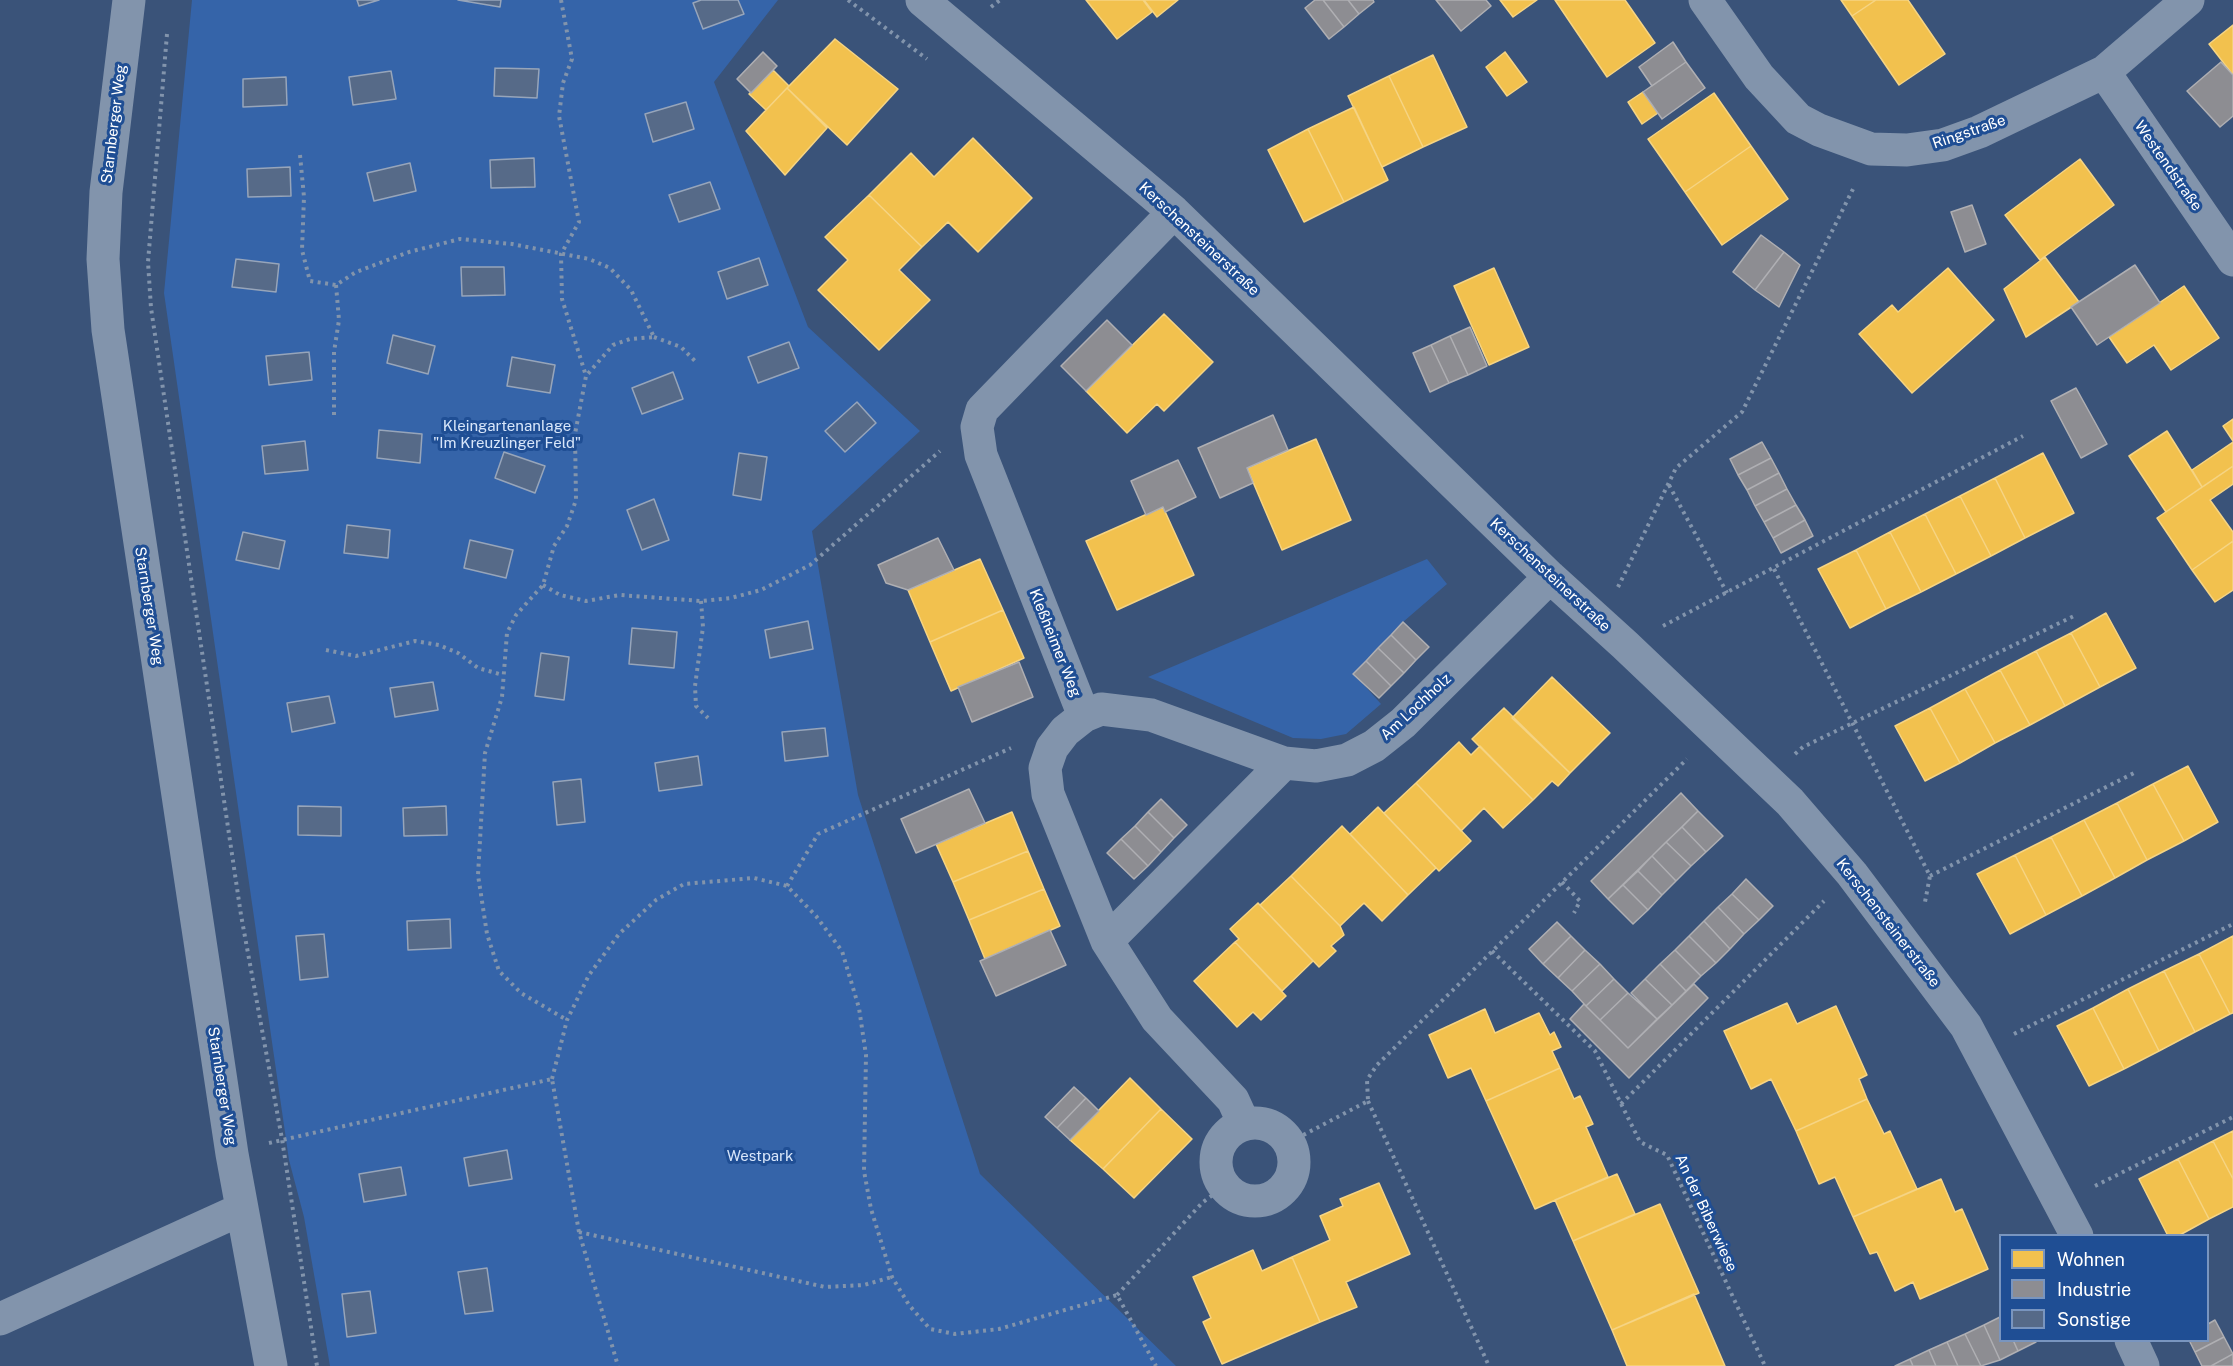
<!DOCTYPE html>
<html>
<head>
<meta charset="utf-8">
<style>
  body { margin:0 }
  #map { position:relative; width:2233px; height:1366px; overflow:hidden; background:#3a5379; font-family:"Public Sans",sans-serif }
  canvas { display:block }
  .legend { position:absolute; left:1999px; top:1234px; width:210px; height:108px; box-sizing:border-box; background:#1f4e94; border:2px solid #7995bf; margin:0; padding:8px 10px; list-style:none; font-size:18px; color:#fff }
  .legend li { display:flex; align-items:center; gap:12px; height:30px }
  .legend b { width:30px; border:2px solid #7995bf }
</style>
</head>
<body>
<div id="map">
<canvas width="2233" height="1366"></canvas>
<ul class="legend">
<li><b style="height:16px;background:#f2c14e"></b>Wohnen</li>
<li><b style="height:16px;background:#8d8d92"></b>Industrie</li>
<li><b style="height:16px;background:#566a88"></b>Sonstige</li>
</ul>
</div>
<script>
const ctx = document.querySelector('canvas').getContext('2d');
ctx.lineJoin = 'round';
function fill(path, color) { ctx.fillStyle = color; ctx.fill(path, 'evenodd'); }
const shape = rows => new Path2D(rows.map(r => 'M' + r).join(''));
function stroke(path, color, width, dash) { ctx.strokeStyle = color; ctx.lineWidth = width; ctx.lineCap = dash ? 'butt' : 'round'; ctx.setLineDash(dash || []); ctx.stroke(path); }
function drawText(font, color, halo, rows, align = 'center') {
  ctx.font = font + ' "Public Sans",sans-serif'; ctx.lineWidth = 6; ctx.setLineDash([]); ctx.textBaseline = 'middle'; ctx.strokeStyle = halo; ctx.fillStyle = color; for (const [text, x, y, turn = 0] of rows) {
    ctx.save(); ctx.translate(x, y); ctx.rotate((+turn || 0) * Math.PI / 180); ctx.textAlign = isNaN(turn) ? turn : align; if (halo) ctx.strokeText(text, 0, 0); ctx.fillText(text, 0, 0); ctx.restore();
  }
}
fill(shape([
  [192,0,778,0,714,82,808,327,920,431,812,531,858,795,980,1174,1176,1366,330,1366,304,1217,289,1160,164,293],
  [1427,559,1447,584,1403,622,1354,674,1381,704,1346,734,1321,739,1293,738,1148,677]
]), '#3564a9');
const homes = shape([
  [1086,0,1143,0,1152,12,1117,39,1086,0],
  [1144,0,1178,0,1157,17,1144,0],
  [1500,0,1537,0,1513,17,1500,0],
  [1555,0,1625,0,1655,43,1607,77,1555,0],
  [1841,0,1876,0,1852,16,1841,0],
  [1876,0,1908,0,1945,54,1899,85,1852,16,1876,0],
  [2233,25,2233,75,2209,44,2233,25],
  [835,39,898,89,847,145,787,88,835,39],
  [1505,52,1527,82,1507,96,1486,67,1505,52],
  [1433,55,1467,127,1423,147,1389,76,1433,55],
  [773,70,789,86,766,110,749,94,773,70],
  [1389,76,1423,147,1382,167,1348,96,1389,76],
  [787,88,827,128,785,175,746,131,787,88],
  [1643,92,1658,113,1642,124,1628,102,1643,92],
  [1714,93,1751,146,1685,192,1648,139,1714,93],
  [1354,107,1388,180,1344,202,1308,129,1354,107],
  [1308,129,1344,202,1304,222,1268,150,1308,129],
  [973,138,1032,198,978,252,948,222,922,247,869,195,911,153,934,177,973,138],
  [1751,146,1788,199,1722,245,1685,192,1751,146],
  [2080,159,2114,205,2040,260,2005,215,2080,159],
  [869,195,922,247,899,270,930,300,879,350,818,290,848,260,825,237,869,195],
  [2045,257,2079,302,2026,337,2004,289,2045,257],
  [1494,268,1529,347,1489,365,1454,286,1494,268],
  [1948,268,1994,320,1912,393,1859,334,1892,305,1898,312,1948,268],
  [2184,286,2219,338,2171,370,2154,345,2127,363,2109,337,2184,286],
  [1164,314,1213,362,1164,411,1157,404,1127,433,1086,391,1164,314],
  [2233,419,2233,441,2223,426,2233,419],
  [2167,431,2202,487,2166,512,2129,456,2167,431],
  [1316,439,1351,520,1282,550,1247,468,1316,439],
  [2233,442,2233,466,2202,487,2192,470,2233,442],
  [2043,453,2074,513,2025,538,1995,478,2043,453],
  [2233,466,2233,484,2210,500,2233,532,2233,541,2192,570,2157,518,2233,466],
  [1995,478,2025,538,1991,556,1960,496,1995,478],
  [1960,496,1991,556,1956,574,1925,514,1960,496],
  [1163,507,1194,575,1117,610,1086,541,1163,507],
  [1925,514,1956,574,1921,592,1890,532,1925,514],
  [1890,532,1921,592,1886,609,1856,550,1890,532],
  [2233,541,2233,590,2215,602,2192,570,2233,541],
  [1856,550,1886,609,1850,628,1818,569,1856,550],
  [980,559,1003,610,930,642,908,590,980,559],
  [1003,610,1024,658,951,691,930,642,1003,610],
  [2106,613,2136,668,2100,687,2071,633,2106,613],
  [2071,633,2100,687,2065,706,2036,651,2071,633],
  [2036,651,2065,706,2030,725,2000,670,2036,651],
  [2000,670,2030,725,1995,743,1965,689,2000,670],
  [1552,677,1610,733,1570,773,1512,718,1552,677],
  [1965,689,1995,743,1960,763,1930,708,1965,689],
  [1504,708,1570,773,1558,786,1552,781,1533,800,1472,739,1504,708],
  [1930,708,1960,763,1925,781,1895,726,1930,708],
  [1459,742,1471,755,1480,746,1533,800,1503,828,1484,808,1461,831,1416,783,1459,742],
  [2188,766,2218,822,2184,841,2153,784,2188,766],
  [1416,783,1471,841,1439,871,1384,813,1416,783],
  [2153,784,2184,841,2147,860,2117,803,2153,784],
  [2117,803,2147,860,2115,878,2084,820,2117,803],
  [1378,807,1436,868,1408,895,1350,834,1378,807],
  [1012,812,1028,851,953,882,936,844,1012,812],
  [2084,820,2115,878,2082,896,2051,837,2084,820],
  [1342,826,1408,895,1382,921,1364,903,1340,926,1291,876,1342,826],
  [2051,837,2082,896,2046,915,2015,855,2051,837],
  [1028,851,1044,889,969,920,953,882,1028,851],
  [2015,855,2046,915,2010,934,1977,874,2015,855],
  [1291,876,1340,926,1344,935,1331,946,1336,951,1319,967,1260,905,1291,876],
  [1044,889,1060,926,985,959,969,920,1044,889],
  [1258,903,1313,961,1282,991,1235,942,1239,939,1230,929,1258,903],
  [2233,936,2233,1013,2230,1014,2199,954,2233,936],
  [1235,942,1286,996,1261,1020,1253,1012,1237,1027,1194,981,1235,942],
  [2199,954,2230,1014,2195,1032,2164,971,2199,954],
  [2164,971,2195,1032,2159,1051,2128,989,2164,971],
  [2128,989,2159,1051,2124,1069,2093,1008,2128,989],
  [1787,1003,1797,1024,1836,1006,1867,1075,1859,1079,1867,1099,1796,1131,1771,1079,1751,1089,1724,1031,1787,1003],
  [2093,1008,2124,1069,2089,1086,2057,1026,2093,1008],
  [1485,1009,1495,1033,1539,1013,1550,1035,1554,1032,1561,1047,1552,1051,1560,1068,1486,1101,1471,1068,1448,1078,1429,1035,1485,1009],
  [1560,1068,1574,1099,1580,1096,1593,1124,1586,1127,1608,1177,1535,1209,1486,1101,1560,1068],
  [1130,1078,1161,1109,1103,1169,1070,1140,1130,1078],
  [1867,1099,1884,1134,1890,1131,1917,1189,1853,1217,1835,1177,1819,1184,1796,1131,1867,1099],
  [1161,1109,1192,1139,1134,1198,1103,1169,1161,1109],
  [2233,1131,2233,1179,2213,1141,2233,1131],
  [2213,1141,2233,1179,2233,1207,2209,1219,2178,1159,2213,1141],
  [2178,1159,2209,1219,2178,1236,2168,1236,2139,1179,2178,1159],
  [1617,1174,1635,1214,1573,1241,1555,1200,1617,1174],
  [1941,1179,1955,1212,1962,1209,1988,1269,1920,1299,1913,1282,1895,1291,1877,1252,1870,1254,1853,1217,1941,1179],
  [1379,1183,1410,1254,1346,1282,1357,1307,1320,1322,1292,1257,1330,1240,1320,1216,1343,1206,1340,1199,1379,1183],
  [1660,1204,1699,1293,1612,1330,1573,1241,1660,1204],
  [1253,1250,1262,1271,1292,1257,1320,1322,1222,1364,1203,1322,1211,1318,1193,1277,1253,1250],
  [1694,1294,1725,1366,1627,1366,1612,1330,1694,1294]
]);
fill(homes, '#f2c14e');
stroke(homes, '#f6d483', 1.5);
const industry = shape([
  [1315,0,1323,0,1344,27,1329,39,1305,8,1315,0],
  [1323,0,1348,0,1359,14,1344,27,1323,0],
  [1348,0,1373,0,1374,2,1359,14,1348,0],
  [1436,0,1486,0,1491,6,1461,31,1436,0],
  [1673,42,1686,62,1652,86,1639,67,1673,42],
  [763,52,777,66,751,93,737,79,763,52],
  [1686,62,1705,88,1662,119,1643,92,1686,62],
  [2221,62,2233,75,2233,116,2220,127,2187,91,2221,62],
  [1972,205,1986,244,1965,252,1951,212,1972,205],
  [1761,235,1784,252,1755,290,1733,272,1761,235],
  [1784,252,1800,265,1779,307,1755,290,1784,252],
  [2135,265,2160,303,2097,345,2071,307,2135,265],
  [1107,320,1132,345,1086,391,1061,366,1107,320],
  [1470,327,1487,366,1468,375,1450,336,1470,327],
  [1450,336,1468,375,1449,383,1431,345,1450,336],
  [1431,345,1449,383,1430,392,1413,353,1431,345],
  [2076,388,2107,444,2081,458,2051,401,2076,388],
  [1273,415,1288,450,1247,468,1253,483,1220,498,1198,448,1273,415],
  [1762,442,1771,458,1738,475,1730,459,1762,442],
  [1771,458,1779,473,1747,490,1738,475,1771,458],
  [1178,460,1196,497,1165,512,1163,507,1146,515,1131,481,1178,460],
  [1779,473,1787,489,1755,506,1747,490,1779,473],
  [1787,489,1796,505,1764,522,1755,506,1787,489],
  [1796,505,1805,520,1773,538,1764,522,1796,505],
  [1805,520,1813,536,1781,553,1773,538,1805,520],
  [938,538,954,570,908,590,886,583,878,565,938,538],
  [1403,622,1429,647,1416,660,1391,635,1403,622],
  [1391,635,1416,660,1404,673,1378,648,1391,635],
  [1378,648,1404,673,1391,686,1366,661,1378,648],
  [1366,661,1391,686,1379,698,1353,674,1366,661],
  [1019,662,1033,697,972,722,958,687,1019,662],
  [969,789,985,823,916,853,901,819,969,789],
  [1681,793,1698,811,1608,899,1591,881,1681,793],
  [1161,799,1187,825,1174,838,1148,812,1161,799],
  [1698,811,1723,836,1706,852,1682,827,1698,811],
  [1148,812,1174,838,1161,852,1135,826,1148,812],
  [1135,826,1161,852,1148,866,1121,839,1135,826],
  [1682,827,1706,852,1691,866,1666,842,1682,827],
  [1121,839,1148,866,1134,879,1107,853,1121,839],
  [1666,842,1691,866,1676,881,1652,856,1666,842],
  [1652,856,1676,881,1662,895,1638,871,1652,856],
  [1638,871,1662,895,1648,910,1623,885,1638,871],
  [1746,879,1773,906,1759,920,1732,894,1746,879],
  [1623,885,1648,910,1633,924,1608,899,1623,885],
  [1732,894,1759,920,1744,934,1718,907,1732,894],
  [1718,907,1744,934,1730,949,1704,921,1718,907],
  [1704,921,1730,949,1716,963,1689,936,1704,921],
  [1557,922,1571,936,1543,964,1529,949,1557,922],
  [1050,930,1066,965,996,996,980,961,1050,930],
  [1571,936,1585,950,1558,978,1543,964,1571,936],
  [1689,936,1716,963,1701,976,1675,950,1689,936],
  [1585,950,1600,964,1572,991,1558,978,1585,950],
  [1675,950,1701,976,1686,991,1660,964,1675,950],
  [1600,964,1614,979,1586,1006,1572,991,1600,964],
  [1660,964,1686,991,1672,1005,1645,979,1660,964],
  [1614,979,1628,993,1600,1020,1586,1006,1614,979],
  [1645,979,1672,1005,1657,1019,1631,993,1645,979],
  [1694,984,1708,998,1629,1078,1570,1019,1584,1004,1628,1048,1694,984],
  [1628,993,1657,1019,1628,1048,1600,1020,1628,993],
  [1074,1087,1086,1098,1057,1128,1045,1117,1074,1087],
  [1086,1098,1099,1111,1070,1140,1057,1128,1086,1098],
  [2000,1317,2000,1340,2013,1340,2018,1351,2000,1360,1984,1325,2000,1317],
  [2215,1320,2224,1337,2195,1352,2189,1340,2208,1340,2208,1324,2215,1320],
  [1984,1325,2000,1360,1981,1366,1965,1334,1984,1325],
  [1965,1334,1981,1366,1958,1366,1947,1342,1965,1334],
  [2224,1337,2233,1354,2211,1366,2202,1366,2195,1352,2224,1337],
  [2013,1340,2035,1340,2036,1342,2018,1351,2013,1340],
  [1947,1342,1958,1366,1936,1366,1929,1350,1947,1342],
  [1929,1350,1936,1366,1913,1366,1910,1359,1929,1350],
  [2233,1354,2233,1366,2211,1366,2233,1354],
  [1910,1359,1913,1366,1895,1366,1910,1359]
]);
fill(industry, '#8d8d92');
stroke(industry, '#afafb3', 1.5);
const building = shape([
  [357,0,379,0,359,6,357,0],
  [458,0,501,0,500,7,458,0],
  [701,0,738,0,744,14,703,29,693,3,701,0],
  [495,68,539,69,537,98,494,96,495,68],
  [391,71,396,99,353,105,349,77,391,71],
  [286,77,287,105,243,107,243,79,286,77],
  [686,102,694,129,653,142,645,114,686,102],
  [534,158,535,187,491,188,490,160,534,158],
  [410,163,416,191,374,201,367,173,410,163],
  [290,167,291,196,248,197,247,169,290,167],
  [710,182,720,209,679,222,669,195,710,182],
  [759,258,768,285,727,299,718,272,759,258],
  [236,259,279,264,276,292,232,287,236,259],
  [461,267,504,267,505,295,462,296,461,267],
  [393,335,435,346,428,374,387,363,393,335],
  [789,342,799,368,758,383,748,357,789,342],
  [309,352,312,380,269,385,266,356,309,352],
  [512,357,555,365,550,393,507,386,512,357],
  [673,372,683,399,642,414,632,388,673,372],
  [857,402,876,423,845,452,825,431,857,402],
  [379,430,422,434,420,463,377,458,379,430],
  [305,441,308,470,265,474,262,446,305,441],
  [504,452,545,466,535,493,495,478,504,452],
  [739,453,767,457,761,500,733,495,739,453],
  [654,499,669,540,642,550,627,510,654,499],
  [347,525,390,530,388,558,344,553,347,525],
  [243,532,285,541,279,569,236,560,243,532],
  [470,540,513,550,506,578,464,568,470,540],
  [808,621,813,649,770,658,765,630,808,621],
  [632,628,677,632,674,668,629,664,632,628],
  [541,653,569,657,564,700,535,696,541,653],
  [433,682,438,710,395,717,390,688,433,682],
  [329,696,335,723,292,732,287,703,329,696],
  [825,728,828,756,785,761,782,732,825,728],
  [698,756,702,785,659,791,655,763,698,756],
  [581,779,585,822,557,825,553,782,581,779],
  [298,806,341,807,341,836,298,835,298,806],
  [446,806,447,835,404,836,403,808,446,806],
  [450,919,451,948,408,950,407,921,450,919],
  [324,934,328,977,300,980,296,936,324,934],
  [507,1150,512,1179,469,1186,464,1158,507,1150],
  [401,1167,406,1195,364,1202,359,1174,401,1167],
  [487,1268,493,1311,465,1314,458,1272,487,1268],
  [370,1291,376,1333,347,1337,342,1294,370,1291]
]);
fill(building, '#566a88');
stroke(building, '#97a5ba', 1.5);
stroke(shape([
  [561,0,572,59,563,83,559,116,579,222,561,254,562,299,586,376,575,434,576,500,567,526,554,546,543,585,516,615,507,633,502,697,485,753,478,875,487,934,499,971,521,993,567,1020],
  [848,0,927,59],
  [991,7,1000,0],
  [167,34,148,262,151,308,241,915,282,1139,317,1366],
  [300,155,304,197,302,250,310,281,336,285,356,272,409,252,460,239,512,244,589,259,610,268,631,290,654,337,630,339,613,345,586,376],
  [654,337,681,347,695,361],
  [334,415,334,352,339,320,336,285],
  [1669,485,1727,593],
  [1774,569,1930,876,1925,902],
  [543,585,560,595,586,601,620,595,701,601,731,598,761,590,810,565,940,451],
  [1618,587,1676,468,1742,412,1855,185],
  [701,601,703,627,695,686,696,706,708,718],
  [1663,626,2023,436],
  [326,650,356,656,415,641,439,645,458,653,478,668,503,675],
  [1795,754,1803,747,2076,615],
  [1930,876,2134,773],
  [1562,882,1580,901,1574,913],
  [787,886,818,834,1011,748],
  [1492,951,1595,1051,1640,1142,1667,1155,1765,1366],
  [2014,1034,2233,924],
  [552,1079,567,1020,589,975,619,934,656,900,684,884,754,878,787,886,816,916,842,951,859,1008,866,1055,864,1171,871,1209,892,1277,909,1305,930,1329,955,1334,999,1329,1117,1295,1156,1366],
  [1368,1101,1489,1366],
  [1621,1104,1824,901],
  [1290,1142,1368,1101,1367,1080,1377,1065,1687,759],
  [269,1143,552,1079,579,1232,618,1366],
  [2095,1186,2233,1117],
  [579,1232,825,1287,864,1285,892,1277],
  [1117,1295,1203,1202,1224,1187]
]), '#8294ac', 4, [3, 4.5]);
stroke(shape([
  [129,0,106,192,103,259,108,330,232,1154,271,1366],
  [922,0,1174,212,1550,577,1625,645,1790,802,1852,874,1966,1026,2077,1236],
  [1705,0,1759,77,1798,119,1819,130,1871,149,1907,150,1943,145,1979,132,2104,72,2188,0],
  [2104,72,2233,260],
  [1174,212,982,410,977,427,981,455,1084,716,1065,731,1052,748,1045,768,1048,794,1107,941,1157,1019,1233,1100,1244,1124],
  [1084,716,1101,709,1151,715,1284,763],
  [1107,941,1284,763,1316,766,1347,760,1374,746,1403,723,1550,577],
  '1216 1162a39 39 0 1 1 78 0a39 39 0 1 1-78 0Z',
  [0,1319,242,1209],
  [2131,1340,2143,1366]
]), '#8294ac', 33);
drawText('15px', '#fff', '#1f4e94', [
  ["Starnberger Weg",114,124,-83],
  ["Ringstraße",1969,132,-19],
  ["Westendstraße",2168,166,55],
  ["Kerschensteinerstraße",1199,239,43],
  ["Kerschensteinerstraße",1550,575,43],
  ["Starnberger Weg",149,606,81],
  ["Kleßheimer Weg",1055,643,68],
  ["Am Lochholz",1416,707,-43],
  ["Kerschensteinerstraße",1888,923,52],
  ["Starnberger Weg",222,1086,81],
  ["An der Biberwiese",1706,1213,65]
]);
drawText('15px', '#d8e6fa', '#1f4e94', [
  ["Kleingartenanlage",507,426],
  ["\"Im Kreuzlinger Feld\"",507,443],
  ["Westpark",760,1156]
]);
</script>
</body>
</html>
